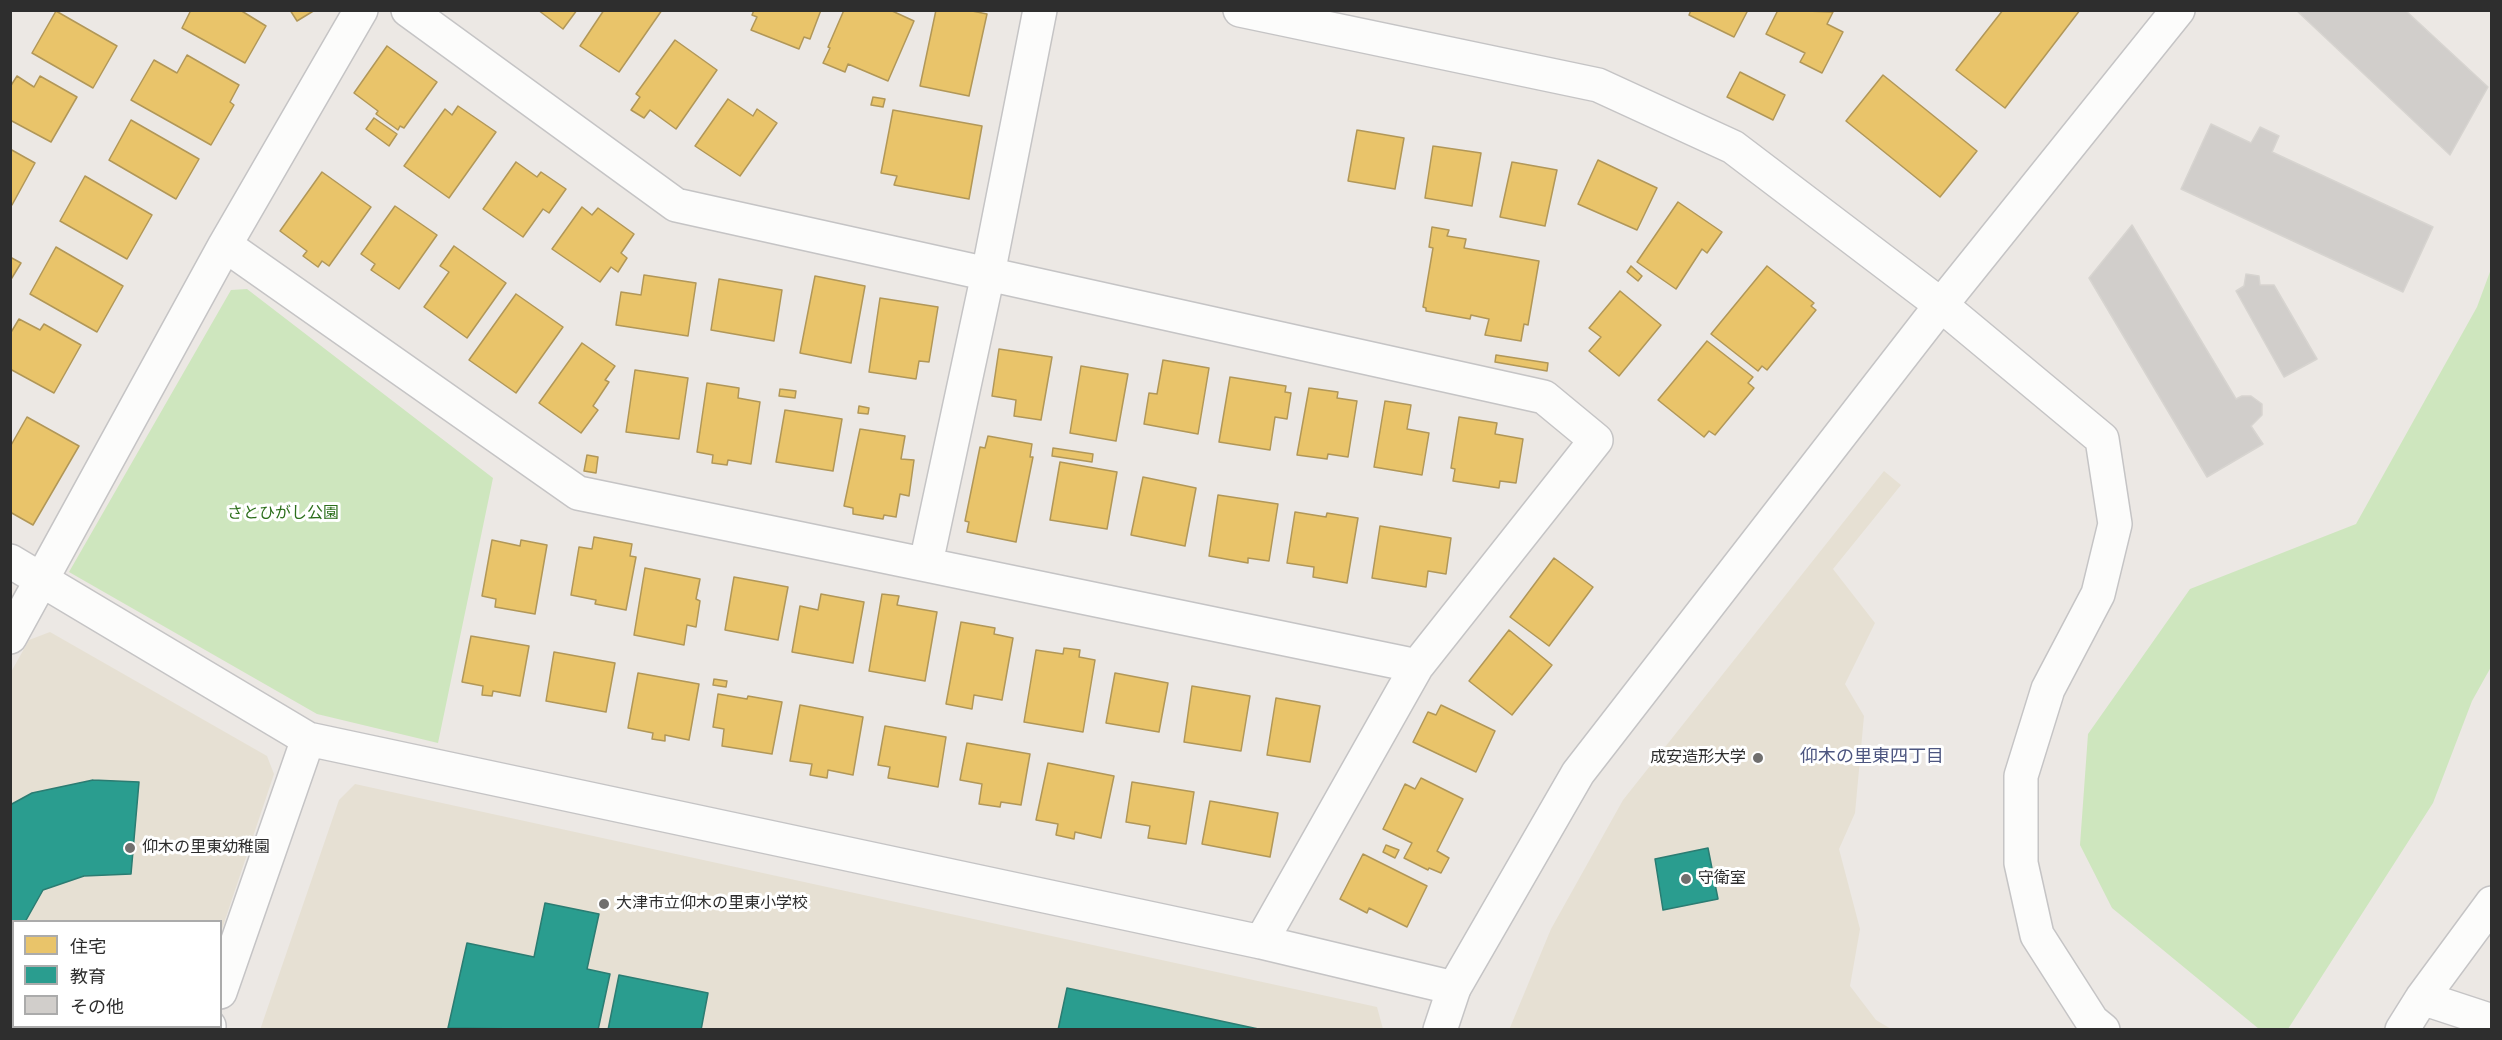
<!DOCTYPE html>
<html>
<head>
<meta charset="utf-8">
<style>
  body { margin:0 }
  #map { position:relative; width:2502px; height:1040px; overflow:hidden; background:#ece8e4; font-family:Arial,"Noto Sans JP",sans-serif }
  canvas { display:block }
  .frame { position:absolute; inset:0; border:12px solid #2e2e2e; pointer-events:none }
  .legend { position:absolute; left:12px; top:920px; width:210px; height:108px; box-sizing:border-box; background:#fff; border:2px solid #ababab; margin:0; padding:8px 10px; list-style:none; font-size:18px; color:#2e2e2e }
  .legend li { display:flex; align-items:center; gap:12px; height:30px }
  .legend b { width:30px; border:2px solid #ababab }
</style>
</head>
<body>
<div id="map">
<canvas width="2502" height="1040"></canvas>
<div class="frame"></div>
<ul class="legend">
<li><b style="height:16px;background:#e9c46a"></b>住宅</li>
<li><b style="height:16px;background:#2a9d8f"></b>教育</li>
<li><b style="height:16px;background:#d1cecb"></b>その他</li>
</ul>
</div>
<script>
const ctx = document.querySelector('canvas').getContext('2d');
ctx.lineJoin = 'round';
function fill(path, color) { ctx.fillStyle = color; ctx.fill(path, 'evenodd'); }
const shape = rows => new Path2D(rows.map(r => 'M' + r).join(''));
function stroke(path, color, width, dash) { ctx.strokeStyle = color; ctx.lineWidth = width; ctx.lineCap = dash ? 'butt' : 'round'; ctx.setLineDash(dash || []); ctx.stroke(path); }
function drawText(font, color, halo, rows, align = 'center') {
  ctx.font = font + ' Arial,"Noto Sans JP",sans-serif'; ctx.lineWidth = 6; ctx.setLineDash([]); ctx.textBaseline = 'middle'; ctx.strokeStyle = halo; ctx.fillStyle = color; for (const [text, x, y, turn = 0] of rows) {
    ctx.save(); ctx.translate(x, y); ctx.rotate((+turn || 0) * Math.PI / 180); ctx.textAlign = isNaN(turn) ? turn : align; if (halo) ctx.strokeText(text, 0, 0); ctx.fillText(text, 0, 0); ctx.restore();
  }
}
fill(shape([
  [1884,471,1901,485,1833,569,1875,623,1845,684,1864,716,1855,813,1839,849,1860,929,1850,986,1876,1020,1891,1029,1509,1030,1551,929,1623,800],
  [50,632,267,756,274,774,221,932,220,922,14,922,14,1026,189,1027,188,1029,11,1030,11,672,29,640],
  [355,784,1377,1007,1383,1029,260,1030,339,800]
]), '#e6e0d3');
fill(shape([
  [2491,269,2491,667,2472,701,2433,803,2288,1029,2259,1029,2112,908,2080,845,2088,734,2190,589,2356,524,2477,307],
  [247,289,493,478,438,743,317,714,69,572,231,290]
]), '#cee6be');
const homes = shape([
  [191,10,240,10,266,26,245,63,182,28,191,10],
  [290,10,315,10,297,21,290,10],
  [538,10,577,10,563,29,538,10],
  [604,10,662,10,619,72,580,46,604,10],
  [754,10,821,10,810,39,804,37,799,49,751,30,757,17,752,15,754,10],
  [844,10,890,10,914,21,888,81,848,64,845,72,823,63,830,48,828,47,844,10],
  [936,10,967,10,987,14,969,96,920,86,936,10],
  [1691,10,1748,10,1734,37,1689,15,1691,10],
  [1778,10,1833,12,1827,24,1843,32,1822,73,1800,62,1805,53,1766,34,1778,10],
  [2003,10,2080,10,2005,108,1956,70,2003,10],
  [56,11,117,46,93,88,32,53,56,11],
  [675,40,717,70,676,129,650,110,644,118,631,110,640,97,636,94,675,40],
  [387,46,437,82,404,128,400,126,398,130,376,114,378,111,354,93,387,46],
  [187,55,239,85,230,102,234,105,211,145,131,100,154,60,177,73,187,55],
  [1740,72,1785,95,1773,120,1727,97,1740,72],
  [1883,75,1977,151,1940,197,1846,121,1883,75],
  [17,76,34,87,40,76,77,97,51,142,10,120,10,87,17,76],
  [873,97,885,99,883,107,871,105,873,97],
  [728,99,753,116,757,109,777,123,740,176,695,146,728,99],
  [458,106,496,132,449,198,404,166,445,109,452,115,458,106],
  [893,110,982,126,969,199,894,185,897,176,881,173,893,110],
  [374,118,397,134,389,146,366,129,374,118],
  [131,120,199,159,176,199,109,160,131,120],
  [1357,130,1404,138,1395,189,1348,181,1357,130],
  [1433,146,1481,153,1472,206,1425,198,1433,146],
  [10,149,35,163,12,205,10,205,10,149],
  [1598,160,1657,188,1637,230,1578,204,1598,160],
  [516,162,537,177,541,172,566,189,549,213,543,209,523,237,483,209,516,162],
  [1512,162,1557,170,1545,226,1500,217,1512,162],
  [322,172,371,207,329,266,322,261,318,267,303,256,307,251,280,231,322,172],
  [85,176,152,215,127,259,60,221,85,176],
  [1678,202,1722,232,1707,253,1702,249,1676,289,1637,262,1678,202],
  [395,206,437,235,399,289,371,270,375,264,361,254,395,206],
  [582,207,592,215,598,208,634,234,621,253,627,258,618,272,611,267,600,282,552,249,582,207],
  [1432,227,1449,230,1447,236,1466,239,1464,248,1539,261,1528,325,1524,324,1521,341,1485,335,1489,319,1471,315,1470,319,1426,311,1426,308,1423,307,1433,248,1429,247,1432,227],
  [454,246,506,283,467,338,424,307,449,272,440,266,454,246],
  [56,247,123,286,97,332,30,294,56,247],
  [10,257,21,263,10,281,10,257],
  [1631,266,1642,276,1638,281,1627,272,1631,266],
  [1767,266,1814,303,1811,306,1816,310,1767,370,1762,366,1758,371,1711,334,1767,266],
  [644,275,696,283,688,336,616,325,621,292,641,295,644,275],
  [815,276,865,286,851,363,800,353,815,276],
  [719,279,782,290,774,341,711,330,719,279],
  [1620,291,1661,325,1619,376,1589,351,1601,337,1589,328,1620,291],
  [516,294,563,327,516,393,469,360,516,294],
  [880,298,938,307,929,362,919,361,916,379,869,372,880,298],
  [19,319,40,330,44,324,81,345,54,393,10,369,10,334,19,319],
  [1707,341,1753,377,1748,383,1754,388,1715,435,1709,431,1704,437,1658,400,1707,341],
  [582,343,615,366,605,380,609,382,593,406,598,410,581,433,539,403,582,343],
  [999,349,1052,357,1041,420,1014,416,1016,400,992,396,999,349],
  [1496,355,1548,363,1547,371,1495,362,1496,355],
  [1163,360,1209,368,1198,434,1144,424,1149,393,1157,394,1163,360],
  [1081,366,1128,374,1116,441,1070,433,1081,366],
  [635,370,688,378,679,439,626,432,635,370],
  [1230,377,1286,386,1285,392,1291,393,1287,419,1275,417,1270,450,1219,442,1230,377],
  [707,383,739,388,738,398,760,402,751,464,728,460,727,465,712,463,713,455,697,452,707,383],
  [1309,388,1338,392,1337,398,1357,401,1348,457,1328,454,1327,459,1297,455,1309,388],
  [780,389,796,391,795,398,779,396,780,389],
  [1385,401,1411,405,1407,429,1429,433,1422,475,1374,467,1385,401],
  [859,406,869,408,868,414,858,413,859,406],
  [785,410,842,419,833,471,776,462,785,410],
  [27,417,79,446,33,525,10,512,10,447,27,417],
  [1459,417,1497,423,1495,434,1523,439,1516,483,1500,481,1499,488,1453,481,1455,469,1451,468,1459,417],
  [860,429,905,436,901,459,914,460,909,496,900,494,896,517,884,515,883,519,853,514,853,508,844,506,860,429],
  [988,436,1032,444,1030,457,1033,457,1016,542,967,532,969,522,965,521,980,447,985,448,988,436],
  [1053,448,1093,454,1092,462,1052,456,1053,448],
  [587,455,598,457,596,473,584,471,587,455],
  [1060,462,1117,472,1107,529,1050,520,1060,462],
  [1143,477,1196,488,1185,546,1131,535,1143,477],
  [1218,495,1278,504,1269,561,1248,558,1248,563,1209,556,1218,495],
  [1295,512,1326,517,1327,513,1358,518,1347,583,1313,577,1314,567,1287,563,1295,512],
  [1380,526,1451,538,1446,574,1428,571,1426,587,1372,578,1380,526],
  [594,537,632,544,630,556,636,557,626,610,595,604,596,600,571,595,579,547,592,549,594,537],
  [492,540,520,546,521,540,547,545,535,614,495,607,496,599,482,596,492,540],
  [1554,558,1593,587,1549,646,1510,617,1554,558],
  [645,568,700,579,696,599,700,601,696,627,687,625,684,645,634,635,645,568],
  [734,577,788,587,778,640,725,630,734,577],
  [821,594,864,602,853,663,792,652,800,606,818,610,821,594],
  [882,594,899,596,897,605,937,612,925,681,869,671,882,594],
  [961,622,995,628,994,634,1013,638,1002,700,974,695,972,709,946,704,961,622],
  [1509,630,1552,665,1512,715,1469,681,1509,630],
  [471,636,529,646,520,696,493,691,492,696,482,695,483,686,462,682,471,636],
  [1064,648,1080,650,1079,657,1095,660,1083,732,1024,722,1036,650,1063,654,1064,648],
  [554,652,615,663,606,712,546,701,554,652],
  [638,673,699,684,689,740,665,735,665,741,652,739,653,733,628,728,638,673],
  [1115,673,1168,683,1159,732,1106,723,1115,673],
  [714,679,727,681,726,687,713,685,714,679],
  [1192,686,1250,696,1241,751,1184,742,1192,686],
  [718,694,747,699,748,696,782,702,772,754,722,746,724,729,713,727,718,694],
  [1276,698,1320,706,1310,762,1267,755,1276,698],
  [800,705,863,717,853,775,828,770,827,778,810,775,812,764,790,761,800,705],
  [1441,705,1495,731,1476,772,1413,742,1428,712,1436,715,1441,705],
  [885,726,946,737,938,787,888,778,890,767,878,765,885,726],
  [967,743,1030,754,1021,805,1001,802,1000,807,979,804,982,784,960,780,967,743],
  [1048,763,1114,776,1101,838,1075,832,1074,839,1056,835,1058,824,1036,820,1048,763],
  [1421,778,1463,799,1437,851,1449,858,1441,873,1429,868,1428,870,1404,858,1412,843,1383,829,1405,784,1415,789,1421,778],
  [1132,782,1194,792,1186,844,1148,838,1150,826,1126,822,1132,782],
  [1210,801,1278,813,1270,857,1202,844,1210,801],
  [1386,845,1399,850,1395,858,1383,852,1386,845],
  [1363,854,1427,886,1407,927,1369,908,1367,913,1340,899,1363,854]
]);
fill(homes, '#e9c46a');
stroke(homes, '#b19758', 1.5);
const schools = shape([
  [93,780,139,782,131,874,84,876,43,890,25,922,14,922,14,941,10,946,10,805,32,793,93,780],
  [1708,848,1718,899,1663,910,1655,859,1708,848],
  [545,903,599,914,587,969,610,974,598,1030,448,1028,467,943,534,957,545,903],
  [619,975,708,993,701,1030,608,1030,619,975],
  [1067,988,1263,1030,1058,1030,1067,988]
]);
fill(schools, '#2a9d8f');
stroke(schools, '#2b7c72', 1.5);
const building = shape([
  [2296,10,2405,10,2488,87,2450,155,2296,10],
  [2211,124,2251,143,2260,127,2279,136,2272,152,2433,227,2403,292,2181,189,2211,124],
  [2132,225,2236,399,2242,396,2251,396,2262,404,2262,415,2251,426,2263,444,2207,477,2089,278,2132,225],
  [2246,274,2259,276,2260,285,2274,285,2317,359,2284,377,2236,291,2244,286,2246,274]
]);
fill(building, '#d1cecb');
stroke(building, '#d7d4d0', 1.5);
const minor = shape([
  [408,10,676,205,1544,397,1596,440,1417,666,1261,942],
  [225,245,578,493,1417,666],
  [1941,305,2102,439,2115,524,2098,594,2048,689,2021,776,2021,863,2037,935,2092,1021,2103,1030],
  [10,561,308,739,1261,942,1454,988],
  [926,563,988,274,1040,10],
  [10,637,225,245,361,10],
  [220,992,308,739],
  [2422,998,2492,1021],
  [207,1030,209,1026],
  [2402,1030,2422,998,2492,903]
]);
const tertiary = shape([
  [1240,10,1598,85,1733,147,1941,305],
  [1440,1030,1454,988,1578,773,1941,305,2178,10]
]);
stroke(minor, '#c5c4c5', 36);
stroke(tertiary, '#c5c4c5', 36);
stroke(minor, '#fcfcfb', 33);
stroke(tertiary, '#fcfcfb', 33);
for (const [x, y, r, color] of [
  [1758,758,6,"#706f6e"],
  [130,848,6,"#706f6e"],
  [1686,879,6,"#706f6e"],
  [604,904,6,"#706f6e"]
]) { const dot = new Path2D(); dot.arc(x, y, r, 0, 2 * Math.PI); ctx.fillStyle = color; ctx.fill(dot); stroke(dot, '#fff', 2); }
drawText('16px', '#2c6e1b', '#fff', [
  ["さとひがし公園",283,514]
]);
drawText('16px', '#2e2e2e', '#fff', [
  ["成安造形大学",1746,758,"right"],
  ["仰木の里東幼稚園",142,848],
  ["守衛室",1698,879],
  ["大津市立仰木の里東小学校",616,904]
], 'left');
drawText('18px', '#4d5680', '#fff', [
  ["仰木の里東四丁目",1872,757]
]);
</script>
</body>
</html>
